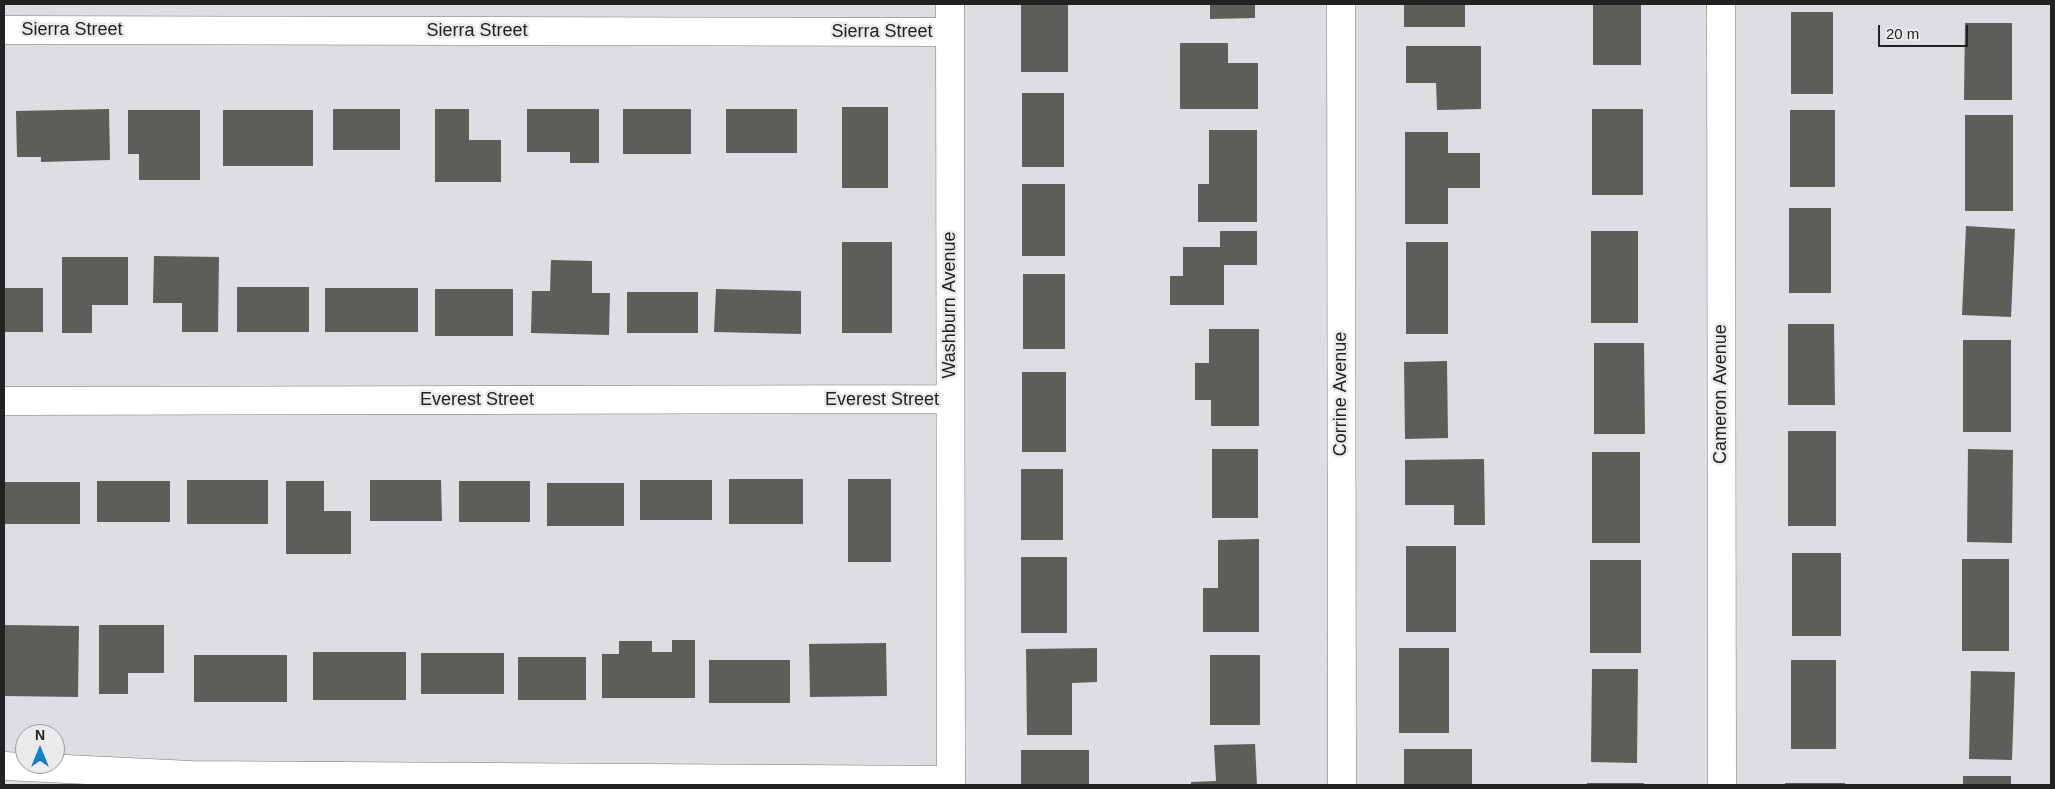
<!DOCTYPE html>
<html>
<head>
<meta charset="utf-8">
<style>
  body { margin:0 }
  #map { position:relative; width:2055px; height:789px; overflow:hidden; background:#dddee1; font-family:Arial,sans-serif }
  canvas { display:block }
  .frame { position:absolute; inset:0; border:5px solid #222223; pointer-events:none }
  .north { position:absolute; left:15px; top:724px; width:50px; height:50px; box-sizing:border-box; background:#ebebee; border:1px solid #9b9b9d; border-radius:50%; rotate:0deg; font-size:14px; font-weight:700; line-height:20px; text-align:center; color:#222223 }
  .north::after { content:''; display:block; margin:auto; width:18px; height:22px; background:#1080ca; clip-path:polygon(50% 0,100% 100%,50% 72%,0 100%) }
  .scale { position:absolute; left:1878px; top:25px; width:90px; height:22px; box-sizing:border-box; border:2px solid #222223; border-top:0; padding-left:6px; font-size:15px; line-height:18px; white-space:nowrap; color:#222223; -webkit-text-stroke:4px #ebebee; paint-order:stroke }
</style>
</head>
<body>
<div id="map">
<canvas width="2055" height="789"></canvas>
<div class="frame"></div>
<div class="north">N</div>
<div class="scale">20 m</div>
</div>
<script>
const ctx = document.querySelector('canvas').getContext('2d');
ctx.lineJoin = 'round';
function fill(path, color) { ctx.fillStyle = color; ctx.fill(path, 'evenodd'); }
const shape = rows => new Path2D(rows.map(r => 'M' + r).join(''));
function stroke(path, color, width, dash) { ctx.strokeStyle = color; ctx.lineWidth = width; ctx.lineCap = dash ? 'butt' : 'round'; ctx.setLineDash(dash || []); ctx.stroke(path); }
function drawText(font, color, halo, rows, align = 'center') {
  ctx.font = font + ' Arial,sans-serif'; ctx.lineWidth = 5; ctx.setLineDash([]); ctx.textBaseline = 'middle'; ctx.strokeStyle = halo; ctx.fillStyle = color; for (const [text, x, y, turn = 0] of rows) {
    ctx.save(); ctx.translate(x, y); ctx.rotate((+turn || 0) * Math.PI / 180); ctx.textAlign = isNaN(turn) ? turn : align; if (halo) ctx.strokeText(text, 0, 0); ctx.fillText(text, 0, 0); ctx.restore();
  }
}
fill(shape([
  [1021,4,1068,4,1068,72,1021,72],
  [1210,4,1255,4,1255,18,1210,19],
  [1404,4,1465,4,1465,27,1404,27],
  [1593,4,1641,4,1641,65,1593,65],
  [1791,12,1833,12,1833,94,1791,94],
  [1965,23,2012,23,2012,100,1964,100],
  [1180,43,1228,43,1228,63,1258,63,1258,109,1180,109],
  [1406,46,1481,46,1481,109,1437,110,1436,83,1406,83],
  [1022,93,1064,93,1064,167,1022,167],
  [842,107,888,107,888,188,842,188],
  [109,109,110,160,41,162,41,157,17,157,16,111],
  [333,109,400,109,400,150,333,150],
  [435,109,469,109,469,140,501,140,501,182,435,182],
  [527,109,599,109,599,163,570,163,570,152,527,152],
  [623,109,691,109,691,154,623,154],
  [726,109,797,109,797,153,726,153],
  [1592,109,1643,109,1643,195,1592,195],
  [128,110,200,110,200,180,139,180,139,154,128,154],
  [223,110,313,110,313,166,223,166],
  [1790,110,1835,110,1835,187,1790,187],
  [1965,115,2013,115,2013,211,1965,211],
  [1209,130,1257,130,1257,222,1198,222,1198,184,1209,184],
  [1405,132,1448,132,1448,153,1480,153,1480,188,1448,188,1448,224,1405,224],
  [1022,184,1065,184,1065,256,1022,256],
  [1789,208,1831,208,1831,293,1789,293],
  [1966,226,2015,229,2011,317,1962,315],
  [1220,231,1257,231,1257,265,1224,265,1224,305,1170,305,1170,276,1183,276,1183,247,1220,247],
  [1591,231,1638,231,1638,323,1591,323],
  [842,242,892,242,892,333,842,333],
  [1406,242,1448,242,1448,334,1406,334],
  [154,256,219,257,218,332,182,332,182,303,153,303],
  [62,257,128,257,128,305,92,305,92,333,62,333],
  [551,260,592,261,592,293,610,293,609,335,531,333,532,291,550,291],
  [1023,274,1065,274,1065,349,1023,349],
  [237,287,309,287,309,332,237,332],
  [4,288,43,288,43,332,4,332],
  [325,288,418,288,418,332,325,332],
  [435,289,513,289,513,336,435,336],
  [716,289,801,291,801,334,714,332],
  [627,292,698,292,698,333,627,333],
  [1788,324,1834,324,1835,405,1788,405],
  [1209,329,1259,329,1259,426,1211,426,1211,400,1195,400,1195,363,1209,363],
  [1963,340,2011,340,2011,432,1963,432],
  [1594,343,1644,343,1645,434,1594,434],
  [1447,361,1448,438,1405,439,1404,362],
  [1022,372,1066,372,1066,452,1022,452],
  [1788,431,1836,431,1836,526,1788,526],
  [1212,449,1258,449,1258,518,1212,518],
  [1968,449,2013,450,2012,543,1967,542],
  [1592,452,1640,452,1640,543,1592,543],
  [1484,459,1485,525,1454,525,1454,505,1405,505,1405,460],
  [1021,469,1063,469,1063,540,1021,540],
  [729,479,803,479,803,524,729,524],
  [848,479,891,479,891,562,848,562],
  [187,480,268,480,268,524,187,524],
  [370,480,441,480,442,521,370,521],
  [640,480,712,480,712,520,640,520],
  [97,481,170,481,170,522,97,522],
  [286,481,324,481,324,511,351,511,351,554,286,554],
  [459,481,530,481,530,522,459,522],
  [5,482,80,482,80,524,5,524],
  [547,483,624,483,624,526,547,526],
  [1259,539,1259,632,1203,632,1203,588,1218,588,1218,540],
  [1406,546,1456,546,1456,632,1406,632],
  [1792,553,1841,553,1841,636,1792,636],
  [1021,557,1067,557,1067,633,1021,633],
  [1962,559,2009,559,2009,651,1962,651],
  [1590,560,1641,560,1641,653,1590,653],
  [4,625,79,626,78,697,4,696],
  [99,625,164,625,164,673,128,673,128,694,99,694],
  [672,640,695,640,695,698,602,698,602,654,619,654,619,641,652,641,652,652,672,652],
  [886,643,887,696,810,697,809,644],
  [1097,648,1097,682,1072,683,1072,735,1027,735,1026,649],
  [1399,648,1449,648,1449,733,1399,733],
  [313,652,406,652,406,700,313,700],
  [421,653,504,653,504,694,421,694],
  [194,655,287,655,287,702,194,702],
  [1210,655,1260,655,1260,725,1210,725],
  [518,657,586,657,586,700,518,700],
  [709,660,790,660,790,703,709,703],
  [1791,660,1836,660,1836,749,1791,749],
  [1592,669,1638,669,1637,763,1591,762],
  [1971,671,2015,672,2012,760,1969,759],
  [1255,744,1257,785,1191,785,1191,782,1216,781,1214,745],
  [1404,749,1472,749,1472,785,1404,785],
  [1021,750,1089,750,1089,785,1021,785],
  [1963,776,2011,776,2011,785,1963,785],
  [1587,783,1644,783,1644,785,1587,785],
  [1785,783,1845,783,1845,785,1785,785]
]), '#5e5d5a');
const minor = shape([
  [950,4,951,785],
  [1341,4,1342,785],
  [1721,4,1722,785],
  [4,30,950,32],
  [4,401,950,399],
  [4,766,191,775,951,780]
]);
stroke(minor, '#78787b', 29);
stroke(minor, '#fff', 28);
drawText('18px', '#222223', '#ebebee', [
  ["Sierra Street",72,30],
  ["Sierra Street",477,31],
  ["Sierra Street",882,32],
  ["Washburn Avenue",950,305,-90],
  ["Corrine Avenue",1341,394,-90],
  ["Cameron Avenue",1721,394,-90],
  ["Everest Street",477,400],
  ["Everest Street",882,400]
]);
</script>
</body>
</html>
